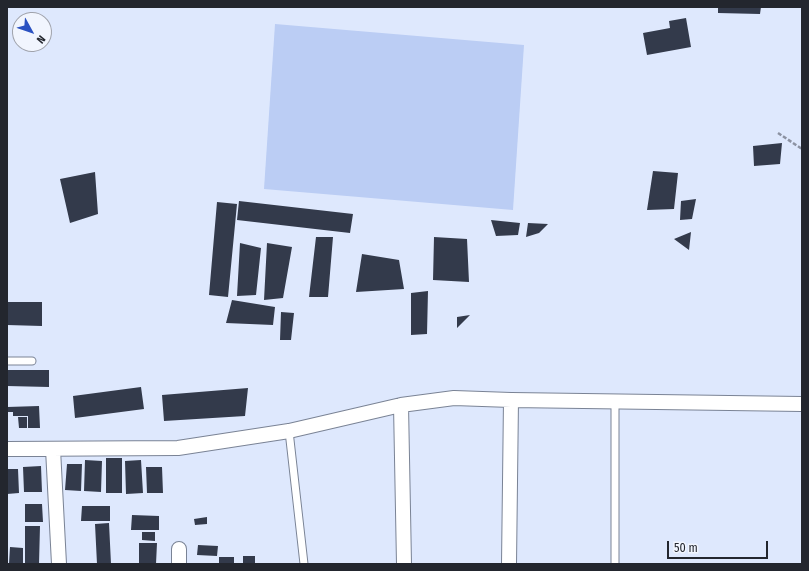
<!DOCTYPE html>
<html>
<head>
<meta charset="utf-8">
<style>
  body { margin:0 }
  #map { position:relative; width:809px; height:571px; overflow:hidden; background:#dee8fd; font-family:"Fira Sans Condensed",sans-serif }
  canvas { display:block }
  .frame { position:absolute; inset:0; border:8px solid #23262e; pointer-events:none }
  .north { position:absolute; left:12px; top:12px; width:40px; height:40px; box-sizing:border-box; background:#f1f5fe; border:1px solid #9fa2ab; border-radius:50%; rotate:130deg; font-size:11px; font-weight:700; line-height:16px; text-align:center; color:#23262e }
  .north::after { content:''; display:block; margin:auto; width:14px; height:18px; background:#2a51c1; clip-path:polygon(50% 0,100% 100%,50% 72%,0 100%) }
  .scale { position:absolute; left:667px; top:541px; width:101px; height:18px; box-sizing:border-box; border:2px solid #23262e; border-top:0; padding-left:5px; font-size:12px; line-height:14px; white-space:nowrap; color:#23262e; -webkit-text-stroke:3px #f1f5fe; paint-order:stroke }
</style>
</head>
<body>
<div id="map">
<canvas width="809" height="571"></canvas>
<div class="frame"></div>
<div class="north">N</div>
<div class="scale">50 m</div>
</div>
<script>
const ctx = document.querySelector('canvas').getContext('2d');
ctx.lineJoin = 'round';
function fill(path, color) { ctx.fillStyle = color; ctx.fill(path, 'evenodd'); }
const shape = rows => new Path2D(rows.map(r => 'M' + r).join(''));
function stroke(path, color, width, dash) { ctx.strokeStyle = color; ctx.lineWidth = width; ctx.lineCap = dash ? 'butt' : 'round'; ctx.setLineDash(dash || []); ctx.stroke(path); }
fill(shape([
  [275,24,524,45,513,210,264,189]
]), '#bbcdf4');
fill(shape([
  [718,7,761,7,760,14,718,13],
  [686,18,691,47,647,55,643,33,670,28,669,21],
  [782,143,780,164,754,166,753,146],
  [653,171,678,173,674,209,647,210],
  [95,172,98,214,70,223,60,179],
  [696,199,692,219,680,220,681,201],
  [239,201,353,214,350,233,237,220],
  [217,202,237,204,228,297,209,295],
  [491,220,520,223,518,235,496,236],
  [528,223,548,224,539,233,526,237],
  [691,232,689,250,674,239],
  [316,237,333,237,328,297,309,297],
  [434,237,467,239,469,282,433,280],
  [240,243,261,248,256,295,237,296],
  [267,243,292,247,283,298,264,300],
  [362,254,399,260,404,289,356,292],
  [428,291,427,334,411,335,411,293],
  [232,300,275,307,273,325,226,323],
  [7,302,42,302,42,326,7,325],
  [281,312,294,313,291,340,280,340],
  [470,315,457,328,457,317],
  [7,370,49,370,49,387,7,386],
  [141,387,144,409,75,418,73,396],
  [248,388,245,416,164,421,162,395],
  [39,406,40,428,28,428,28,416,13,416,13,412,7,412,7,407],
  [18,417,27,417,27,428,19,428],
  [106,458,122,458,122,493,106,493],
  [85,460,102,461,101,492,84,491],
  [141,460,143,493,126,494,125,461],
  [67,464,82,464,81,491,65,490],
  [41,466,42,492,24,492,23,467],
  [146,467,162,467,163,493,147,493],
  [7,469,18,469,19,493,7,494],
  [25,504,42,504,43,522,25,522],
  [82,506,110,506,110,521,81,521],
  [132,515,159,516,159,530,131,530],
  [207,517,207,524,195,525,194,519],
  [109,523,111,564,97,564,95,524],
  [25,526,40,526,39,564,25,564],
  [142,532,155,532,155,541,142,540],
  [139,543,157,543,156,564,139,564],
  [198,545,218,546,217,556,197,555],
  [10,547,23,548,23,564,9,564],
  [243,556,255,556,255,564,243,564],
  [219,557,234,557,234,564,219,564]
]), '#333a4b');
const service = shape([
  [7,361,32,361],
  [615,400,615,564],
  [289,431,304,564]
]);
const minor = shape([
  [401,405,404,564],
  [7,449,178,448,289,431,401,405,454,398,511,400,802,404],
  [53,449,59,564],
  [179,564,179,549],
  [509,564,511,400]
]);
stroke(service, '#7a8395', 9);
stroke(minor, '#7a8395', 16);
stroke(shape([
  [778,133,802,149]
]), '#8c92a2', 2.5, [4, 2]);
stroke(service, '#fff', 7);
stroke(minor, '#fff', 14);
</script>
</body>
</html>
